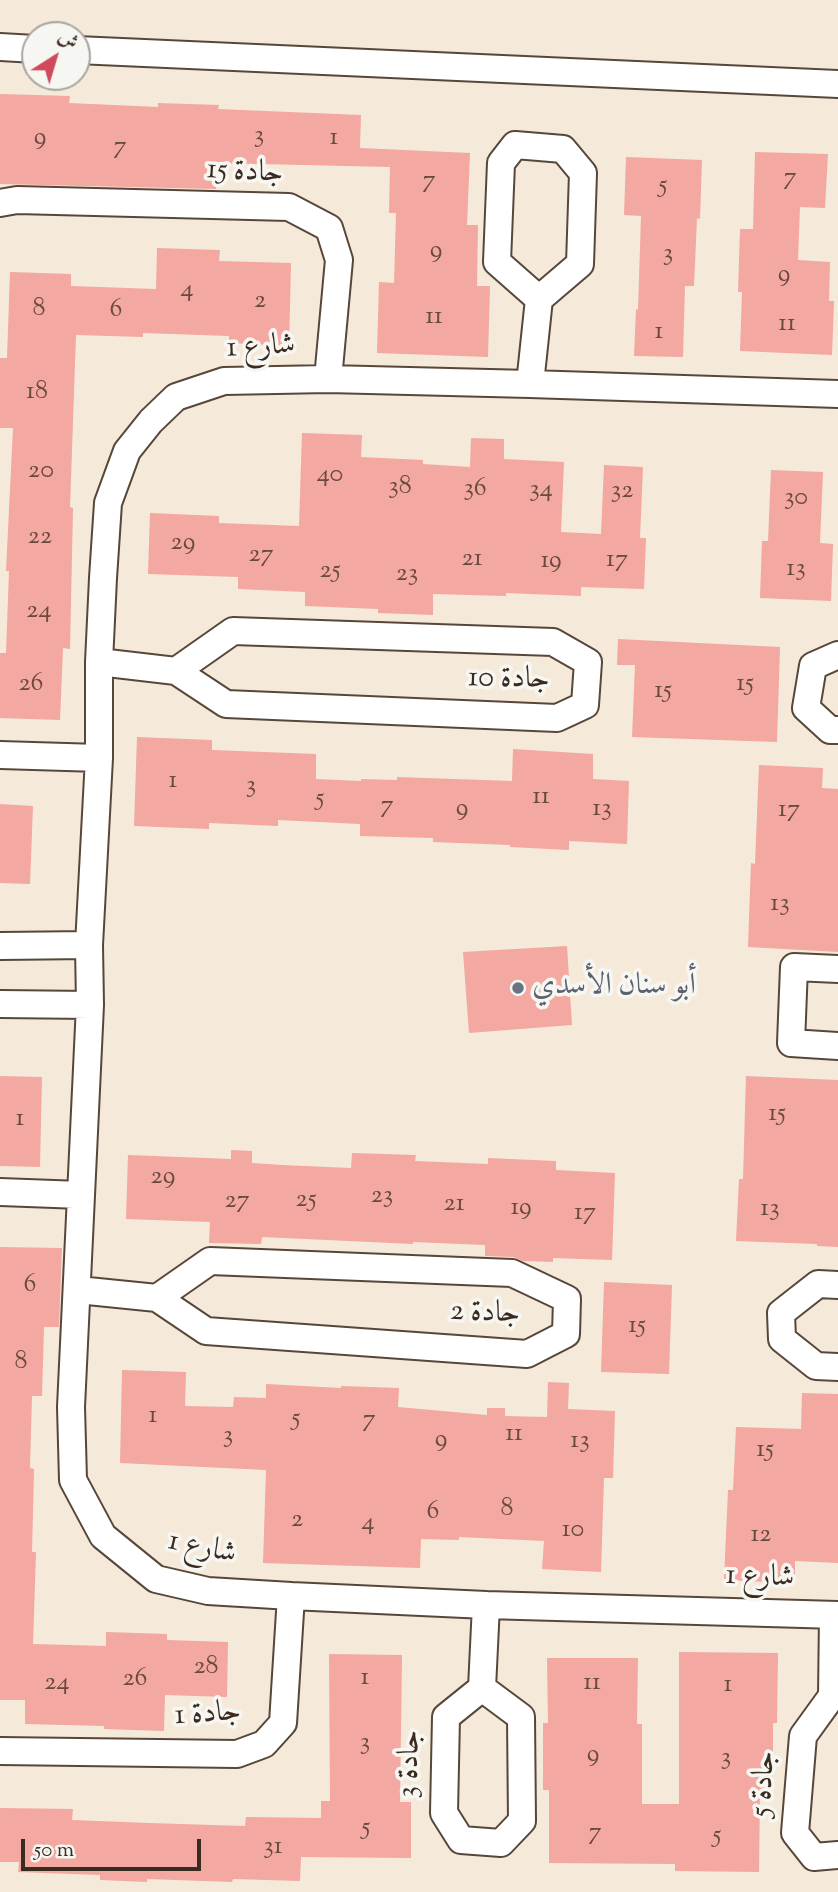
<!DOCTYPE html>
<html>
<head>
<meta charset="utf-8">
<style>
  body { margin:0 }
  #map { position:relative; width:838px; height:1892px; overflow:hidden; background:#f5e9d9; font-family:"Sorts Mill Goudy",Amiri,serif }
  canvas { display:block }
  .north { position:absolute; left:21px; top:21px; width:70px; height:70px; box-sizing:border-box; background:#f6f6f2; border:2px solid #aba49d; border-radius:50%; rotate:37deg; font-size:19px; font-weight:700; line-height:28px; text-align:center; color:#3b2a1e }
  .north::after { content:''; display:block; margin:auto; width:24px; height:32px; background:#d1495b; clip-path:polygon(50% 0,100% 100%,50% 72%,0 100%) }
  .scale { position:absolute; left:21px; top:1839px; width:180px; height:32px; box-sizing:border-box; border:4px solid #3b2a1e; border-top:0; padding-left:9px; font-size:21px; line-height:24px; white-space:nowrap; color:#3b2a1e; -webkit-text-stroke:5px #f6f6f2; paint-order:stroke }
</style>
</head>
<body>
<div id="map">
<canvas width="838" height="1892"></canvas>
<div class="north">ش</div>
<div class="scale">50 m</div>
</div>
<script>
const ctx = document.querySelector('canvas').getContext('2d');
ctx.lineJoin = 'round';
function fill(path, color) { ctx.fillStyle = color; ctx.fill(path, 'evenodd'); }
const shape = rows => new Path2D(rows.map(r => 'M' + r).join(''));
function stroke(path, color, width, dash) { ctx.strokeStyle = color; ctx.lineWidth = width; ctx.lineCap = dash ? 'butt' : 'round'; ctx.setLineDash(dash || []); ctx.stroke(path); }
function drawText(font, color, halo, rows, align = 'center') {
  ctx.font = font + ' "Sorts Mill Goudy",Amiri,serif'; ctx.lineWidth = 7; ctx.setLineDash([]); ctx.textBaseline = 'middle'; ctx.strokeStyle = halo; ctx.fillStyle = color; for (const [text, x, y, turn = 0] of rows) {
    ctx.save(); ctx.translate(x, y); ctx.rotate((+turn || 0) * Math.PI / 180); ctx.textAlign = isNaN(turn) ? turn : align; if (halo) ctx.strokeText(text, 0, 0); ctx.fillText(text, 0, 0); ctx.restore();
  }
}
fill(shape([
  [0,94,70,96,69,103,158,107,158,103,219,105,218,109,361,115,360,148,470,153,467,225,478,225,477,286,490,286,488,357,377,353,379,282,394,283,396,213,389,213,390,167,217,163,216,189,0,184],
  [755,152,828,154,825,208,800,207,798,260,830,262,829,301,834,301,832,355,740,351,742,292,738,292,740,229,753,229],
  [626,157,702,160,700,219,697,218,694,286,685,286,683,357,634,356,636,309,638,310,641,216,624,215],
  [157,248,220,250,219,261,291,263,289,346,229,343,229,336,143,333,143,337,76,335,70,507,73,508,70,649,63,648,60,720,0,718,0,653,6,653,9,571,6,571,13,428,0,428,0,358,7,358,10,272,71,274,71,286,156,289],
  [302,433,362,435,361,457,423,460,423,464,470,467,471,438,504,439,504,459,564,462,561,532,601,534,604,465,643,467,640,538,646,538,644,589,581,587,581,596,506,593,506,596,433,594,433,615,378,613,378,609,305,606,305,592,238,589,238,577,148,574,150,513,219,516,219,523,299,526],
  [771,470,823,472,820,543,833,544,831,601,760,598,762,541,768,541],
  [618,639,780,647,777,742,632,737,635,665,617,665],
  [137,737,212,740,212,750,316,754,316,779,361,781,361,779,397,780,397,777,512,781,513,749,593,754,593,779,629,781,627,844,569,841,569,850,510,847,510,845,433,842,433,838,360,836,360,824,278,820,278,826,209,823,209,829,134,826],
  [759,765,823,768,822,788,838,789,838,952,748,947,751,863,755,864],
  [0,804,33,806,30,884,0,883],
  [567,946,572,1025,469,1033,463,952],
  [0,1076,42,1077,40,1167,0,1166],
  [746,1076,838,1080,838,1247,817,1246,817,1244,736,1241,739,1179,743,1179],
  [231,1150,252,1151,252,1163,282,1165,351,1168,352,1153,416,1155,415,1161,488,1164,488,1158,556,1161,556,1170,615,1173,612,1260,553,1258,553,1262,523,1261,513,1257,485,1256,485,1245,413,1242,413,1244,262,1237,261,1244,209,1243,210,1222,126,1219,128,1155,231,1159],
  [0,1247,62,1248,59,1327,44,1327,42,1396,32,1396,30,1468,34,1469,32,1552,36,1552,33,1644,106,1646,106,1632,167,1634,167,1640,228,1642,227,1697,165,1695,164,1731,104,1729,104,1726,25,1724,25,1700,0,1700],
  [604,1282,672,1285,669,1374,601,1372],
  [122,1370,186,1372,185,1406,233,1407,234,1397,266,1398,266,1384,341,1388,341,1386,399,1388,398,1407,487,1415,487,1408,505,1408,505,1416,547,1417,548,1382,569,1383,568,1409,615,1411,613,1478,604,1478,601,1572,542,1569,544,1541,459,1537,459,1540,421,1539,420,1568,263,1563,266,1470,120,1463],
  [802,1393,838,1394,838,1563,795,1561,795,1583,724,1580,728,1490,733,1490,736,1427,801,1429],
  [679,1652,778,1653,777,1723,773,1723,773,1789,760,1789,759,1872,675,1871,675,1864,549,1863,549,1790,543,1790,543,1723,548,1723,547,1658,638,1658,637,1724,642,1724,642,1804,679,1804],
  [329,1654,402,1655,400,1802,411,1802,411,1858,301,1857,300,1881,233,1879,232,1882,147,1879,147,1882,100,1880,100,1875,18,1872,19,1862,0,1862,0,1808,73,1809,72,1820,149,1823,245,1826,246,1817,321,1818,321,1801,330,1801]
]), '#f3a8a1');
const minor = shape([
  [0,47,35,49],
  [77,50,838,84],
  [0,203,17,200,289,207,329,228,339,260,328,379],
  [530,384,539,299,580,264,583,173,563,149,515,145,501,163,497,262,539,299],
  [838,394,530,384,328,379,224,381,176,397,151,421,127,451,108,503,103,578,99,662,99,758,89,945,90,1005,71,1407,73,1480,103,1536,156,1579,208,1591,291,1596,486,1605,838,1615],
  [838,655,813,666,806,708,830,730,838,730],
  [99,662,176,671,226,704,557,718,585,705,588,662,553,642,233,631,176,671],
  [0,755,99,758],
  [0,946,89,945],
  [838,969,794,967,791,1043,838,1046],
  [0,1004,90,1005],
  [0,1192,81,1195],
  [838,1285,818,1284,781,1313,782,1339,816,1366,838,1367],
  [78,1290,157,1298,206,1331,527,1354,566,1334,567,1299,512,1273,210,1261,157,1298],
  [833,1615,832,1696,803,1736,795,1833,814,1857,838,1855],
  [482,1688,521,1717,522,1821,501,1843,461,1840,444,1813,446,1717,482,1688,486,1605],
  [0,1751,237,1754,264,1744,283,1723,291,1596]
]);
stroke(minor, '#57473a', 30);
stroke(minor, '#fff', 26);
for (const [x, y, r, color] of [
  [518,988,7,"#6b7280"]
]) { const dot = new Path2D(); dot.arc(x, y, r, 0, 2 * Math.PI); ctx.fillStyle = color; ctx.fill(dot); stroke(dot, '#f6f6f2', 2.5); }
drawText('26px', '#694a3f', null, [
  ["3",259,138],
  ["9",40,140],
  ["1",334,140],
  ["7",120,149],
  ["7",790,180],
  ["7",429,183],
  ["5",663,188],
  ["9",436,253],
  ["3",668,256],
  ["9",784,277],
  ["4",187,292],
  ["2",260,303],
  ["8",39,311],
  ["6",116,312],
  ["11",434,319],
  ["11",787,326],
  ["1",659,334],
  ["18",37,394],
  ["20",41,473],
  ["40",330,477],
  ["38",400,489],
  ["36",475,491],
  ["34",541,492],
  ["32",622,493],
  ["30",796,500],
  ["22",40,539],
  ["29",183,545],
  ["27",261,557],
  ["21",472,561],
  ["17",617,562],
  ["19",551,563],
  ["13",796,571],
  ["25",330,573],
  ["23",407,576],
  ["24",39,613],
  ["26",31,686],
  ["15",745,686],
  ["15",663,693],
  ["1",173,783],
  ["3",251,788],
  ["11",541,799],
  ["5",320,801],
  ["7",387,808],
  ["9",462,811],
  ["13",602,811],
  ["17",789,812],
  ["13",780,906],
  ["15",777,1116],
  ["1",20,1121],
  ["29",163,1179],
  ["23",382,1198],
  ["25",306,1202],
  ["27",237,1203],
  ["21",454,1206],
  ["19",521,1210],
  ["13",770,1211],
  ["17",585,1215],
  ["6",30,1287],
  ["15",637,1328],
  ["8",21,1364],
  ["1",153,1418],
  ["5",296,1421],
  ["7",369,1422],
  ["11",514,1436],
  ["3",228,1438],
  ["9",441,1442],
  ["13",580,1443],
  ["15",765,1452],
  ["8",507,1511],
  ["6",433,1514],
  ["2",297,1522],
  ["4",368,1525],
  ["10",573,1532],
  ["12",761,1537],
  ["28",206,1669],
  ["1",365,1680],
  ["26",135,1681],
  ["24",57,1685],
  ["11",592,1685],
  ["1",728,1687],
  ["3",365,1745],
  ["9",593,1757],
  ["3",726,1760],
  ["5",366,1830],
  ["7",595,1835],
  ["5",717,1838],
  ["31",273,1849]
]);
drawText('30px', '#3b2a1e', '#f6f6f2', [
  ["جادة 15",245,174,3],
  ["شارع 1",261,349,-3],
  ["جادة 10",509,681,1],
  ["جادة 2",485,1315,2],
  ["شارع 1",202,1550,12],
  ["شارع 1",760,1579,2],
  ["جادة 1",208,1716,-4],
  ["جادة 3",412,1764,-88],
  ["جادة 5",766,1784,-86]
]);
drawText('30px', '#5b616d', '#f6f6f2', [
  ["أبو سنان الأسدي",532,988]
], 'left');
</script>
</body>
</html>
